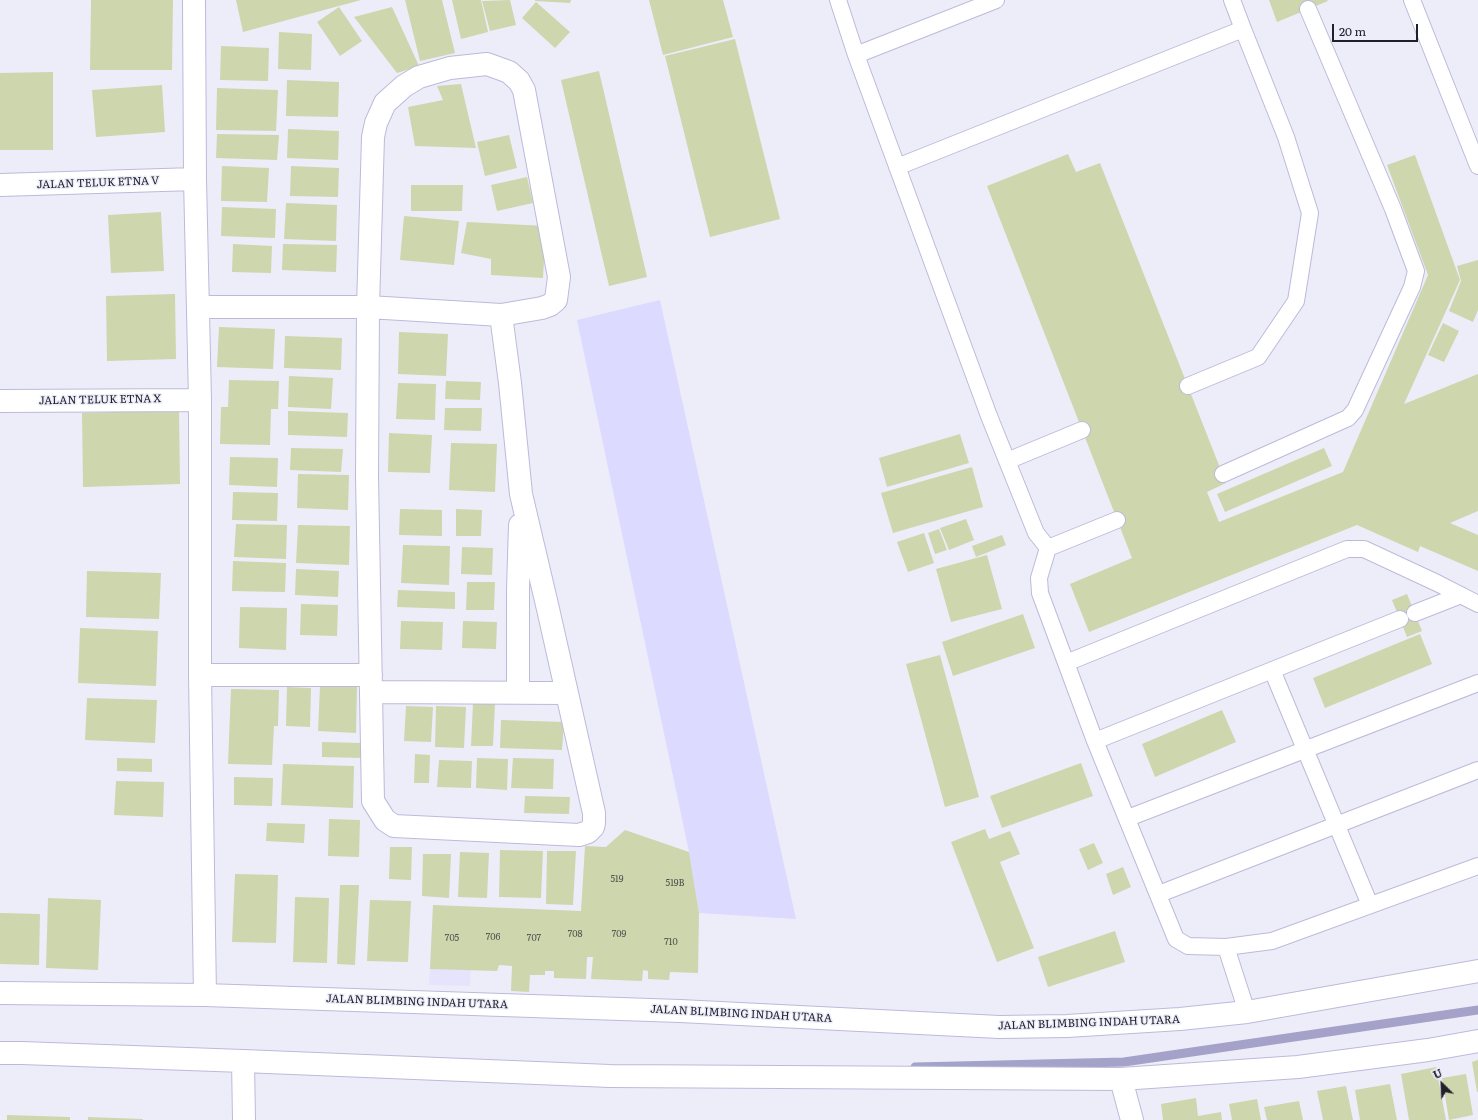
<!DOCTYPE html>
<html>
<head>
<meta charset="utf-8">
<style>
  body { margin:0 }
  #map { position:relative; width:1478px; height:1120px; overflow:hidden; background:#ededfa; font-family:Literata,serif }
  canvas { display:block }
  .north { position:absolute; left:1422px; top:1064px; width:40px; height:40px; -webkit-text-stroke:3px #ededfa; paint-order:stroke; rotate:336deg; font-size:11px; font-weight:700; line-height:16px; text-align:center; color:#20202b }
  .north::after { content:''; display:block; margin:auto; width:14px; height:18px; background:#20202b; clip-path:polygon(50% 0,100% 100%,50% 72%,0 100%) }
  .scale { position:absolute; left:1332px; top:24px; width:86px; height:18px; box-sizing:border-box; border:2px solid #20202b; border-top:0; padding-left:5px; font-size:12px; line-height:14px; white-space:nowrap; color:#20202b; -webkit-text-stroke:3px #ededfa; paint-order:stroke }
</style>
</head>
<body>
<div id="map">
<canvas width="1478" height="1120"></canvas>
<div class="north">U</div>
<div class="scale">20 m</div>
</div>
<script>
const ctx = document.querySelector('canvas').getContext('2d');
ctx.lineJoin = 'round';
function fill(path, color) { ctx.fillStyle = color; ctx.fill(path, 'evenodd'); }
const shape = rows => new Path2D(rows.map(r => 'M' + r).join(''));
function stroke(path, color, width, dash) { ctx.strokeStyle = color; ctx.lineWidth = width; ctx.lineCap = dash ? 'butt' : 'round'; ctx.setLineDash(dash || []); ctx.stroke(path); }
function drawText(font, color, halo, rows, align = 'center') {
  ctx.font = font + ' Literata,serif'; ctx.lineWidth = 3; ctx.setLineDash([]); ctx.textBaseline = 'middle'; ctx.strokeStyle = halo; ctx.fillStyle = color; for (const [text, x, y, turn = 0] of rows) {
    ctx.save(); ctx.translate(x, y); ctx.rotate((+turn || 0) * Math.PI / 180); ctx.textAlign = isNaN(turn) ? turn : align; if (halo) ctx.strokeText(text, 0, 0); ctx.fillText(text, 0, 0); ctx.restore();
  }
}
fill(shape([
  [433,905,474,907,470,986,429,985]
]), '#e5e4fc');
fill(shape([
  [660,300,796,919,699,913,689,852,577,320]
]), '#dcdafe');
stroke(shape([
  [915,1067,1124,1062,1478,1010]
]), '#a5a2c9', 9);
fill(shape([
  [91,0,173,0,172,70,90,70],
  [236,0,361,0,243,32],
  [405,0,442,0,455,53,420,61],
  [452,0,481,0,488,32,461,39],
  [510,0,516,25,490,31,482,1],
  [535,0,571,0,570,3,535,1],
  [649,0,723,0,733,37,663,55],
  [1269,0,1327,0,1328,1,1277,22],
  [536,2,570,32,555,48,522,18],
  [339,7,362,41,340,56,317,22],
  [392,7,419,66,397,73,354,17],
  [279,32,312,34,311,70,278,69],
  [735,39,780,219,710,237,665,56],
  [221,46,269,48,268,81,220,80],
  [599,71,647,277,609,286,561,80],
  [53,72,53,150,0,150,0,73],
  [287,80,339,82,338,117,286,116],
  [461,84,476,148,415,146,408,107,443,100,437,86],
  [162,85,165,132,96,137,92,90],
  [217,88,278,90,276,131,216,130],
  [288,129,339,131,338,160,287,158],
  [217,134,279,135,277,160,216,158],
  [509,135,517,168,485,176,477,142],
  [1068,154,1076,172,1100,163,1226,483,1207,492,1219,522,1343,472,1428,275,1387,165,1415,155,1460,280,1404,404,1478,374,1478,511,1450,523,1478,535,1478,571,1420,546,1418,552,1357,525,1089,632,1070,584,1132,558,987,186],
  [222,166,269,168,267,202,221,201],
  [291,166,339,168,338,197,290,196],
  [527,177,533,203,497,211,491,185],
  [411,185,463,185,462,211,411,211],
  [286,203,337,205,336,241,284,239],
  [222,207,276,209,275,238,221,236],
  [161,212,164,271,111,273,108,215],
  [404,216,459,221,454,265,400,260],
  [467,222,546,226,543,278,491,275,491,259,461,253],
  [233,244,272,246,271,273,232,272],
  [283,244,337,245,336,272,282,270],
  [1478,260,1478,310,1473,322,1449,311,1461,281,1457,266],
  [175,294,176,359,107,361,106,296],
  [1443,323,1459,331,1444,362,1428,355],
  [219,327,275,329,273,369,217,367],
  [399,332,448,334,446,376,398,374],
  [285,336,342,338,341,370,284,368],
  [289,376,333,378,331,409,288,407],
  [229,380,279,381,278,409,271,409,270,445,220,444,221,407,228,407],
  [446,381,481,382,480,400,445,399],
  [398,383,436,384,435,420,396,419],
  [445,408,482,408,481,431,444,430],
  [179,410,180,484,83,487,82,413],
  [288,411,348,413,347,437,288,435],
  [389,433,432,435,430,473,388,472],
  [960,434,969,463,887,487,879,458],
  [451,443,497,444,495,492,449,490],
  [291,448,343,449,341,472,290,470],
  [1324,448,1332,466,1225,512,1217,494],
  [230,457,278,458,277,487,229,485],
  [972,467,983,507,893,533,881,493],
  [298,474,349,475,348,510,297,508],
  [233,492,278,493,277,521,232,520],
  [400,509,442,510,442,536,399,535],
  [456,509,482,510,481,536,456,536],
  [966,519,974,540,949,550,940,528],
  [236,524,287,525,286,559,234,557],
  [298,525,350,526,349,565,296,563],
  [939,529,947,550,935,554,928,533],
  [924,533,934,563,908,572,897,542],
  [1002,535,1006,545,976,557,972,546],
  [403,545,450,546,449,585,401,583],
  [462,547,493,548,492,575,461,574],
  [987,555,1002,609,951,622,936,569],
  [233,561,286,563,285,592,232,591],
  [296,569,339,571,338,597,295,595],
  [87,571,161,573,159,619,86,617],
  [467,582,495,582,494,610,466,610],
  [398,590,455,592,455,609,397,607],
  [1407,594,1422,631,1407,637,1392,600],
  [301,604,338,605,337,636,300,635],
  [240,607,287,608,286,650,239,648],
  [1023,614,1035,648,953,676,942,642],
  [401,621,443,622,442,650,400,649],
  [463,621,497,622,496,649,462,648],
  [80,628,158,631,156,686,78,683],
  [1420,634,1432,664,1325,708,1313,678],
  [940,655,979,797,945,807,906,664],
  [320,686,357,687,356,733,318,731],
  [287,687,311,688,310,727,286,726],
  [231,689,279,690,278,726,274,726,272,765,228,764],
  [87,698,157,700,155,743,85,740],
  [473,703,495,703,493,746,471,746],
  [406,706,433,707,431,742,404,741],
  [436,706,466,707,464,748,435,747],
  [1222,710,1236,742,1155,777,1142,744],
  [501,720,564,722,562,750,500,748],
  [322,742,361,743,361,758,322,757],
  [415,754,430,755,429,783,414,783],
  [117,758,152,759,152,772,117,771],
  [477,758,508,759,507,790,476,788],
  [513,758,554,759,553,789,511,788],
  [439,760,472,761,471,788,437,787],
  [1081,763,1093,796,1002,828,990,796],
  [283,764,354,766,353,808,281,805],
  [234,777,273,778,272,806,234,805],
  [116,781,164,782,163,817,114,815],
  [525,796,570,797,569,814,524,813],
  [329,819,360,820,359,857,328,856],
  [267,823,305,824,304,843,266,841],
  [985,829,989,839,1010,831,1020,854,1000,862,1034,948,997,962,951,842],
  [625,830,689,852,699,913,698,973,670,972,669,980,648,979,648,971,643,970,642,981,591,979,593,957,587,957,586,979,554,978,554,971,545,971,545,975,530,975,529,992,511,991,512,966,499,965,497,971,430,969,433,905,581,911,585,846,606,847],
  [1094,843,1103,863,1088,870,1079,849],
  [390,847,412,847,411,880,389,879],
  [500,850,543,851,541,898,499,897],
  [547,851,576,851,573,905,546,904],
  [460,852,489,853,487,898,458,897],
  [423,854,451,854,449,898,422,896],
  [1123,867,1131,887,1113,895,1106,874],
  [235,874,278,875,276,943,232,942],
  [340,885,359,885,355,965,337,964],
  [295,897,329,898,327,963,293,962],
  [48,898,101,900,98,970,46,968],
  [370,900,411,901,408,962,367,961],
  [0,913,40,914,39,965,0,964],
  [1115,931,1125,962,1048,987,1038,957],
  [1478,1060,1478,1092,1477,1092,1472,1062],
  [1436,1067,1446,1120,1409,1120,1401,1074],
  [1466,1074,1473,1115,1449,1120,1442,1078],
  [1390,1084,1397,1120,1360,1120,1355,1090],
  [1346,1086,1353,1120,1323,1120,1317,1091],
  [1196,1098,1198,1116,1221,1112,1222,1120,1163,1120,1161,1104],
  [1257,1099,1261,1120,1232,1120,1229,1104],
  [1299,1101,1303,1120,1267,1120,1264,1107],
  [7,1115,70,1117,70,1120,7,1120],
  [88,1117,143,1119,143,1120,88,1120]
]), '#ced6ad');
const lane = shape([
  [838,0,856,55,989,416,1036,533,1048,548,1039,578,1040,593,1095,741,1176,939,1188,946,1226,947,1272,941,1478,866],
  [1232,0,1243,29],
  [1412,0,1478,166],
  [856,55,996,0],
  [897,167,1243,29,1286,137,1310,213,1296,301,1258,357,1188,386],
  [1007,461,1082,430],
  [1223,474,1348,418,1355,410,1412,287,1416,271,1393,209,1308,9],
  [1048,548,1117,520],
  [1415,613,1461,595],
  [1066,663,1347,549,1364,549,1437,583,1478,604],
  [1272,670,1370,905],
  [1095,741,1400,619],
  [1128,818,1478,683],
  [1159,894,1478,770],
  [1226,947,1247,1012]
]);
const street = shape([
  [194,0,195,179,200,400,200,675,205,995],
  [0,185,195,179],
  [198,307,368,307,501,315,542,308,550,305,556,300,559,277,524,90,519,81,509,72,487,64,450,68,419,77,404,86,385,103,376,123,373,137,368,307,367,476,373,801,385,820,394,826,579,835,588,832,593,827,594,823,594,813,548,609,521,494,510,383,501,315],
  [0,401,200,400],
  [200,675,371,675],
  [372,692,566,693],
  [518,692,518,589,520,525],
  [0,993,205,995,680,1011,999,1027,1067,1026,1180,1019,1247,1012,1478,971],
  [0,1053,22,1053,243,1061,610,1076,1121,1079,1298,1067,1428,1050,1478,1041],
  [243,1061,244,1120],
  [1121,1079,1132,1120]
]);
stroke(lane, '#bcbad9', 18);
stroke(street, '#bcbad9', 24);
stroke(lane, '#fff', 16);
stroke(street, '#fff', 22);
drawText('9px', '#4c4e4c', null, [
  ["519",617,879],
  ["519B",675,883],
  ["708",575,934],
  ["709",619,934],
  ["706",493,937],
  ["705",452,938],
  ["707",534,938],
  ["710",671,942]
]);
drawText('11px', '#20202b', '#ededfa', [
  ["JALAN TELUK ETNA V",98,183,-2],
  ["JALAN TELUK ETNA X",100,400,-1],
  ["JALAN BLIMBING INDAH UTARA",417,1002,2],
  ["JALAN BLIMBING INDAH UTARA",741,1014,3],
  ["JALAN BLIMBING INDAH UTARA",1089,1023,-2]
]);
</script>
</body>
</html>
